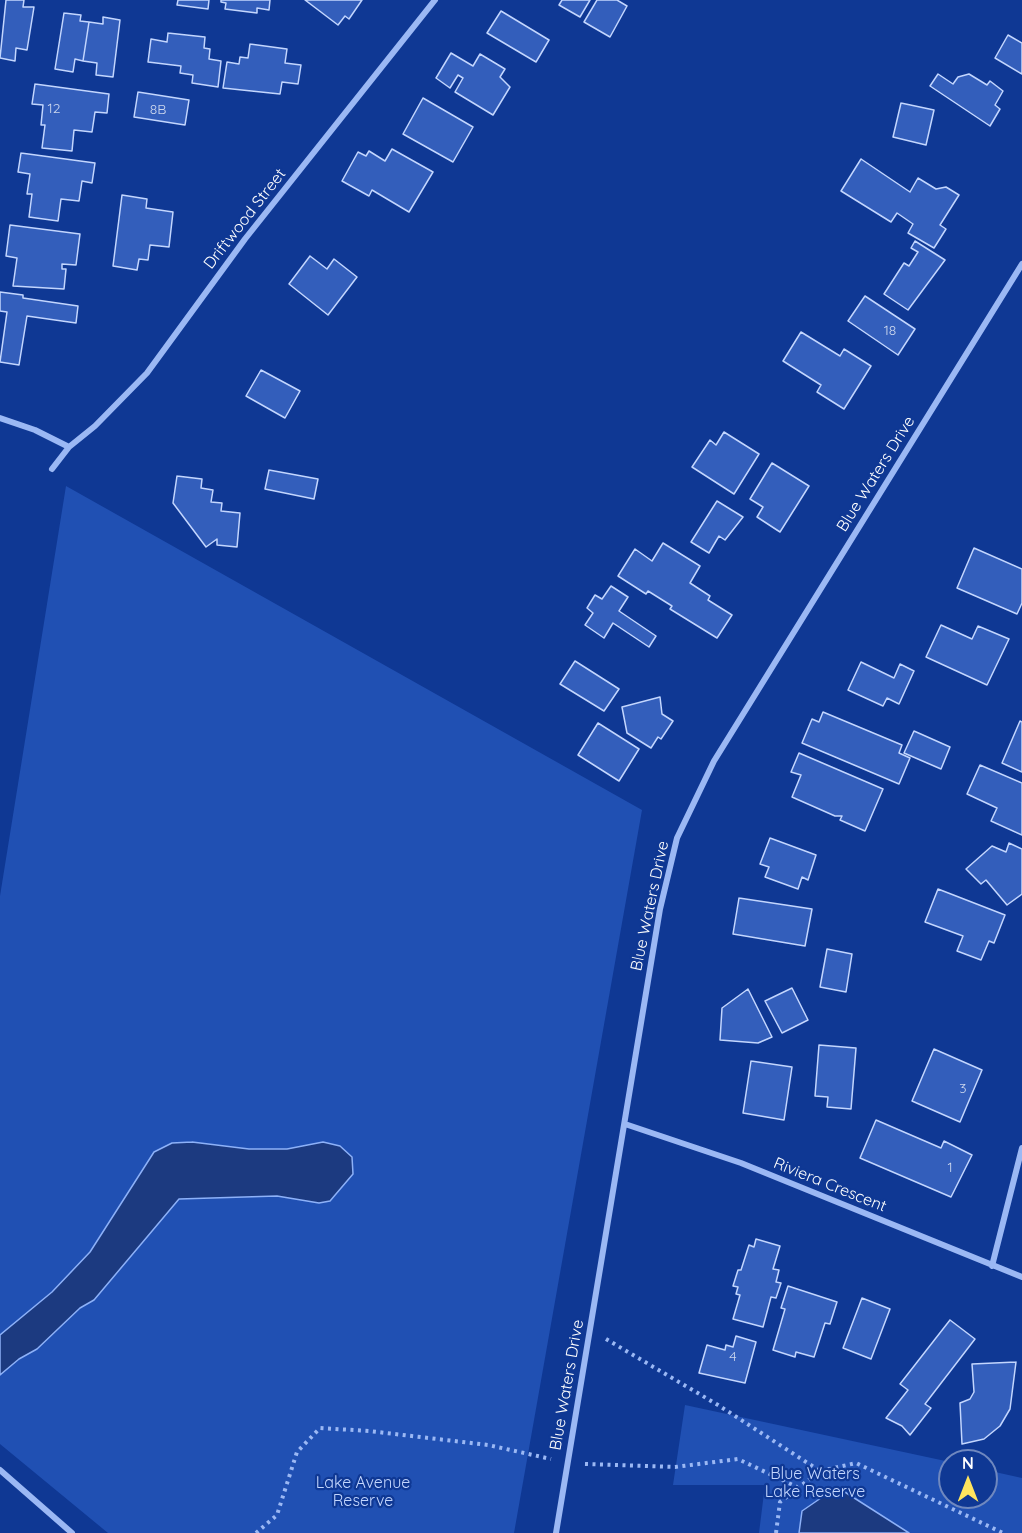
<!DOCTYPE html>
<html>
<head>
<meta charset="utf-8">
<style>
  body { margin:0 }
  #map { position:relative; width:1022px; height:1533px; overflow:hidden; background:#0f3894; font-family:Quicksand,sans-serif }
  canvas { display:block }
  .north { position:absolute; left:938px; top:1449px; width:60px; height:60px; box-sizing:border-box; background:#0f3894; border:2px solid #6f88bf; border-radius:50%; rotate:0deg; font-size:16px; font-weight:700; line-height:24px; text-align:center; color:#fff }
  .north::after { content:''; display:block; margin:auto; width:21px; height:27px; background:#ffe55e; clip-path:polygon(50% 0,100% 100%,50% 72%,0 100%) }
</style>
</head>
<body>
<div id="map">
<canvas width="1022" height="1533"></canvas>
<div class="north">N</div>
</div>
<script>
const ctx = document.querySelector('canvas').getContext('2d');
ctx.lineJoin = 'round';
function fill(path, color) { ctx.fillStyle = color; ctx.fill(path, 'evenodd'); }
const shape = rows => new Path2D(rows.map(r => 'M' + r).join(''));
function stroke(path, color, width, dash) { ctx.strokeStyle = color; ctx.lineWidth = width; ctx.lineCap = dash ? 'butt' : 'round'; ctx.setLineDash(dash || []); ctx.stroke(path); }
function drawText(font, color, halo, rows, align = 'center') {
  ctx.font = font + ' Quicksand,sans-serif'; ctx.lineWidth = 4.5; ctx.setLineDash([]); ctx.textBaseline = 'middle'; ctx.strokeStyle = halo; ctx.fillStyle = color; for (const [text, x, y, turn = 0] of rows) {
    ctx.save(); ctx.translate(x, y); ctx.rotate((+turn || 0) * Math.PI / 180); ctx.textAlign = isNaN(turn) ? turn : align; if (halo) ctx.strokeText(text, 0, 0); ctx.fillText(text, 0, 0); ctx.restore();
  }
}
fill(shape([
  [66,486,642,810,514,1533,108,1533,0,1444,0,896],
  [685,1405,950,1462,950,1497,986,1497,986,1470,1022,1478,1022,1533,759,1533,765,1485,673,1485]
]), '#2050b3');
const water = shape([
  [192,1142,249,1149,287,1149,323,1142,340,1146,352,1157,353,1174,330,1201,319,1203,277,1196,179,1199,94,1300,80,1308,37,1349,19,1359,0,1375,0,1335,52,1292,90,1252,154,1152,172,1143,192,1142],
  [837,1487,909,1533,799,1533,802,1511,837,1487]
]);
fill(water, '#1c3a80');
stroke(water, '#8db1f8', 1.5);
const building = shape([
  [6,0,24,0,23,7,34,7,27,50,16,48,15,61,0,58,6,0],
  [178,0,209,0,208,9,177,5,178,0],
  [221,0,270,0,269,10,257,8,257,13,225,9,226,3,221,2,221,0],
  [305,0,362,0,349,19,345,16,338,25,305,0],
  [562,0,590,0,580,17,559,5,562,0],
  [597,0,617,0,627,6,610,37,584,22,597,0],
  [501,11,549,40,536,62,487,33,501,11],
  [64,13,81,15,80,21,89,22,83,61,75,59,73,72,55,69,64,13],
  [103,17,120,20,113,77,96,75,97,63,83,61,89,22,103,24,103,17],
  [168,33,205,37,204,48,210,49,209,59,221,61,218,87,192,83,193,75,180,73,181,66,148,62,151,39,167,42,168,33],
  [1008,35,1022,43,1022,74,995,58,1008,35],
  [250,44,287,49,285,63,301,65,298,84,282,82,280,94,223,88,227,62,239,64,240,57,248,58,250,44],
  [451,53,473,66,480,54,505,69,500,77,510,87,493,115,455,92,463,78,458,75,450,88,436,78,451,53],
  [938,74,953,84,958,77,969,74,987,85,990,81,1003,91,995,105,1000,109,990,126,930,86,938,74],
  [35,84,109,94,107,113,95,112,92,132,74,130,72,151,42,148,45,125,41,125,43,105,32,104,35,84],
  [138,92,189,100,185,125,134,117,138,92],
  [423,98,473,127,453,162,403,134,423,98],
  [901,103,934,110,926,145,893,137,901,103],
  [392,149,433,172,409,212,372,190,369,196,342,181,358,152,366,156,369,151,385,161,392,149],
  [21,153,95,163,92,183,82,181,79,201,61,199,58,221,29,217,32,194,27,194,30,174,18,172,21,153],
  [861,159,910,192,918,178,936,189,946,187,959,195,940,225,946,229,934,248,908,233,913,224,897,213,891,222,841,191,861,159],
  [122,195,147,199,146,208,173,212,169,247,150,245,148,260,139,259,137,270,113,266,122,195],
  [10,225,80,234,76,265,62,264,62,269,66,269,64,289,13,286,17,258,6,256,10,225],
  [915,241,945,260,908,310,884,294,904,263,909,266,918,252,911,248,915,241],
  [310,256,327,269,334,259,357,277,328,315,289,284,310,256],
  [0,292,23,295,23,298,78,306,76,323,27,316,19,365,0,362,7,312,0,311,0,292],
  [865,296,915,329,898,355,848,321,865,296],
  [801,332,840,356,844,349,871,366,844,409,817,392,821,385,783,361,801,332],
  [261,370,300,391,285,418,246,396,261,370],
  [724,432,759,454,734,494,692,467,710,440,716,445,724,432],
  [772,463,809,486,780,532,757,517,763,507,750,499,772,463],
  [269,470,318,479,314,499,265,489,269,470],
  [177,476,202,479,201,488,213,490,211,502,222,503,221,511,240,513,237,547,217,545,217,539,206,547,173,503,177,476],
  [717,501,743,517,725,540,719,536,709,553,691,542,717,501],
  [663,543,700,566,690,583,710,596,708,600,732,615,717,638,670,609,672,606,648,591,646,594,618,576,635,549,652,561,663,543],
  [974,548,1022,569,1022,603,1017,614,957,588,974,548],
  [611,586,628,597,619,611,656,636,649,647,613,623,604,638,585,625,593,613,587,608,595,595,602,599,611,586],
  [941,625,972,639,978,626,1009,639,987,685,926,657,941,625],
  [575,661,619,689,604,711,560,684,575,661],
  [861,662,894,678,900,664,914,671,899,704,887,698,883,706,848,690,861,662],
  [660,697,662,714,673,721,661,739,658,737,651,748,627,733,622,707,660,697],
  [823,712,902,745,899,753,910,758,899,784,802,743,812,719,819,722,823,712],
  [1020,721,1022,722,1022,772,1002,763,1020,721],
  [598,723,639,749,619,781,578,755,598,723],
  [914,731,950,747,941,769,904,753,914,731],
  [799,753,883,789,865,831,840,820,842,816,835,816,792,797,801,775,791,772,799,753],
  [980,765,1022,783,1022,835,991,821,997,808,967,794,980,765],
  [770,838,816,855,808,880,802,877,798,889,765,877,769,867,760,864,770,838],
  [1009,843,1022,849,1022,894,1007,905,986,880,981,884,966,869,992,846,1006,852,1009,843],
  [938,889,1005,915,994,943,989,941,981,960,957,951,963,936,925,922,938,889],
  [739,898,812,909,805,946,733,934,739,898],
  [827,949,852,954,846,992,820,987,827,949],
  [792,988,808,1020,782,1033,765,1001,792,988],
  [748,989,772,1037,758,1043,720,1040,722,1008,748,989],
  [819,1045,856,1048,851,1109,827,1107,828,1097,815,1096,819,1045],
  [934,1049,982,1070,960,1122,912,1101,934,1049],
  [751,1061,792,1067,784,1120,743,1113,751,1061],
  [876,1120,941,1148,944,1141,972,1155,951,1197,860,1158,876,1120],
  [756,1239,780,1246,773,1269,779,1270,776,1282,781,1283,776,1298,771,1297,763,1327,733,1319,740,1295,736,1294,738,1287,733,1286,738,1270,741,1270,749,1245,754,1247,756,1239],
  [788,1286,837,1302,830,1324,825,1323,814,1357,796,1352,795,1357,773,1350,785,1309,781,1308,788,1286],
  [862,1298,890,1309,871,1359,843,1348,862,1298],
  [950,1320,975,1339,925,1404,931,1408,910,1435,902,1426,886,1418,908,1390,900,1384,950,1320],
  [736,1336,756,1342,745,1383,699,1373,707,1345,725,1350,726,1345,733,1347,736,1336],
  [1016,1362,1010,1409,1000,1426,984,1439,962,1444,960,1403,970,1399,974,1392,972,1364,1016,1362]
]);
fill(building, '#335ebb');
stroke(building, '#c3d6fe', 1.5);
stroke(shape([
  [606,1339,718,1405,820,1471],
  [585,1464,675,1467,738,1459,797,1487],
  [256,1533,277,1515,297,1452,320,1428,369,1431,488,1445,551,1459],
  [776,1533,780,1502,820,1471,856,1463,1003,1533]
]), '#9bb8f4', 4, [3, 4.5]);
stroke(shape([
  [0,418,35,430,69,447],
  [52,469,69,447,95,426,147,373,245,239,435,0],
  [625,1124,741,1163,1022,1277],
  [992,1266,1022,1148],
  [0,1470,72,1533],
  [556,1533,660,909,677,838,714,761,1022,264]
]), '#9bb8f4', 6);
drawText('14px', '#ccd7ee', null, [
  ["12",54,109],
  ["8B",158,110],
  ["18",890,331],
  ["3",963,1089],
  ["1",950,1168],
  ["4",733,1357]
]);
drawText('16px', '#fff', '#0f3894', [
  ["Driftwood Street",245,219,-52],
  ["Blue Waters Drive",876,474,-58],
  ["Blue Waters Drive",650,906,-78],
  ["Riviera Crescent",830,1185,22],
  ["Blue Waters Drive",567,1385,-80]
]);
drawText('16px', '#c3d6fe', '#0f3894', [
  ["Blue Waters",815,1474],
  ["Lake Reserve",815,1492],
  ["Lake Avenue",363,1483],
  ["Reserve",363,1501]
]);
</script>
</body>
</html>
